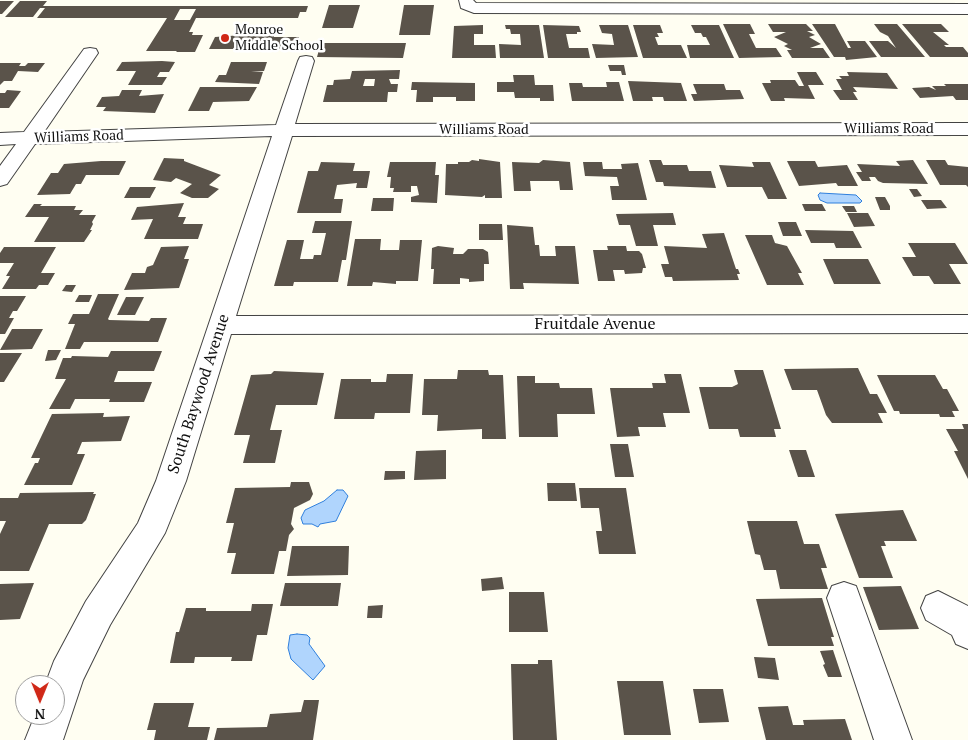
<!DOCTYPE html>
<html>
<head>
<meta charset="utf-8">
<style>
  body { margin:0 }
  #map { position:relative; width:968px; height:740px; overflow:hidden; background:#fffef2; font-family:"PT Serif",serif }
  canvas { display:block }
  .north { position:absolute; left:15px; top:675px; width:50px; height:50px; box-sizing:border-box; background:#fff; border:1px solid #9f9f9f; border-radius:50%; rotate:180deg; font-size:14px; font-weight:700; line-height:20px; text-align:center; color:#101010 }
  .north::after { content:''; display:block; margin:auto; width:18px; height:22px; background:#d02817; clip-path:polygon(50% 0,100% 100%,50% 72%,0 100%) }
</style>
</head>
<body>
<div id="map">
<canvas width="968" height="740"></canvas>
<div class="north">N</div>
</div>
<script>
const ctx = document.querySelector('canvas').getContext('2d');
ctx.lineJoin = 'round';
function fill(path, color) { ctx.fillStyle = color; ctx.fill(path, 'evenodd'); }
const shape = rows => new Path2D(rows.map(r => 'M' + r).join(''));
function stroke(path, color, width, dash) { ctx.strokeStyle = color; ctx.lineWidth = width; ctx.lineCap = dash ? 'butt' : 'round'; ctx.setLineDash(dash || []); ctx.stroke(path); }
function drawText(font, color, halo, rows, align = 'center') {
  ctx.font = font + ' "PT Serif",serif'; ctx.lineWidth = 5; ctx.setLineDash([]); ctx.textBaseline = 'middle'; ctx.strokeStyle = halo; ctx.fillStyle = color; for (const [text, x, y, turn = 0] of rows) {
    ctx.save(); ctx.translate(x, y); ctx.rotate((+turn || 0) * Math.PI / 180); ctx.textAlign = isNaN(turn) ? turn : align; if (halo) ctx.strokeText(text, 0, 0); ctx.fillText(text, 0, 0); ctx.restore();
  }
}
const water = shape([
  [820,193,856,195,862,201,860,203,827,203,820,200,818,195,820,193],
  [337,490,343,490,348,496,336,521,320,524,318,527,312,524,303,524,301,518,305,510,324,501,337,490],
  [297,634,307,635,310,638,309,644,325,666,313,680,291,659,288,648,290,635,297,634]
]);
fill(water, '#b0d5fd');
stroke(water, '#2f7fdc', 1);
fill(shape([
  [0,1,14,1,2,14,0,14],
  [20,1,47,1,43,6,308,6,306,12,300,12,298,18,196,18,189,32,193,32,192,35,203,35,195,52,176,52,177,51,146,51,167,18,37,18,45,8,40,8,33,17,5,17],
  [180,9,196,9,190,20,174,20],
  [329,5,360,5,353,28,322,28],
  [404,5,434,5,430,35,399,35],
  [723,24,750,24,755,34,749,34,756,48,776,48,782,57,739,58],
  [768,24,806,24,813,31,807,31,815,35,809,37,821,44,810,48,823,48,830,58,792,58,787,50,792,50,784,46,788,44,774,37,786,32,773,32],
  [812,24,835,24,848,48,851,48,847,41,865,41,877,57,846,60,845,57,834,57],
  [874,24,897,24,925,57,881,57,869,41,888,41,896,48,888,36,880,32],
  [902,24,941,24,949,32,933,32,949,45,944,45,946,47,963,47,968,53,968,57,930,57],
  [483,25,483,34,474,34,474,45,495,45,496,58,452,58,454,26],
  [505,25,539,25,544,58,500,58,499,44,521,45,520,34,511,34,510,29,506,29],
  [543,25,579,26,581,32,577,32,577,34,566,34,569,48,588,48,590,58,548,58],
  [599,25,628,25,638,57,596,58,592,44,614,45,612,34,602,33],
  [633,25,660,25,663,33,657,33,659,37,655,37,658,45,681,45,687,58,643,58],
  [691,25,719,25,734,58,690,58,687,45,710,45,706,37,703,37,701,33,695,33],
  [243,35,274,35,274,37,299,37,295,49,209,49,215,37],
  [321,43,406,43,403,58,317,57],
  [162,61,175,62,169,72,160,72,157,77,167,77,162,85,128,85,136,71,116,71,122,62],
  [231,62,267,62,264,71,251,72,263,72,259,84,215,82,219,75,226,75],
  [0,63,21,63,19,66,25,66,28,63,45,63,38,72,18,71,12,81,4,81,0,85],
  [608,65,624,65,626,75,622,75,621,71,610,71],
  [400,70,399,79,389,79,391,84,398,84,397,92,388,92,387,102,323,102,327,85,333,85,334,80,350,79,352,71],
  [365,79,375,79,374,86,363,86],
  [797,72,816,72,824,85,808,85,815,99,784,98,785,101,771,101,762,83,771,83,770,80,795,80,799,86,804,86],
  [847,72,887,73,898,89,853,87,857,92,853,92,858,100,840,100,833,90,842,90,836,79,842,79,839,76,849,76],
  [513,75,534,75,535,85,553,85,554,101,540,101,540,98,515,98,514,92,497,92,497,82,514,82],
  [628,81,681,83,687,101,664,101,663,97,652,97,653,101,633,101],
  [412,82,475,83,475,101,456,101,456,97,433,97,433,102,416,102,417,90,411,90],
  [606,82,619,82,624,101,572,101,569,83,582,83,583,87,607,87],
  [693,84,724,84,726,90,740,90,744,99,694,101,691,94,697,94],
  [944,84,968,84,968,100,956,100,953,96,920,98,912,88,929,87,936,90,932,86,946,86],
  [200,87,257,87,249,101,213,102,209,111,188,111],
  [7,90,21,91,9,108,0,108,0,93,5,93],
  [122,90,142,90,139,96,164,94,155,113,103,111,106,107,96,107,102,97,119,96],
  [164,158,184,159,184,161,221,175,209,185,219,189,208,198,192,198,180,193,192,184,176,178,171,182,153,180],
  [479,159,500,162,502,198,485,198,485,195,482,197,445,195,446,164,458,164,458,162,469,162,472,160,479,161],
  [543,160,570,162,573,190,560,190,559,181,530,181,531,191,514,191,512,162,539,163],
  [649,160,661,160,663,165,687,165,689,171,711,171,716,188,664,186,663,182,656,182],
  [913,160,928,184,883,183,878,181,875,177,869,177,871,181,862,181,856,172,862,172,857,164,900,166,896,161],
  [926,160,945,160,948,165,968,167,968,187,966,185,940,185],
  [101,161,126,161,119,175,86,175,81,184,76,184,70,194,37,195,51,173,58,173,64,164],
  [787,161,815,161,818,167,847,165,858,186,838,186,836,183,799,186],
  [321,162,355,163,353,171,370,171,367,188,356,188,357,183,337,185,334,199,343,199,341,213,297,213,308,171,318,171],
  [390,162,436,162,435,175,439,175,437,203,411,202,411,197,419,195,417,186,411,186,411,192,393,192,394,188,390,188,391,177,387,177],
  [583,162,602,162,603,169,622,169,621,164,638,163,647,200,612,200,610,186,619,186,617,177,585,176],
  [752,162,770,162,787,199,768,199,762,187,727,187,719,165,754,167],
  [130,187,156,187,150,198,124,198],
  [909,189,917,189,922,196,914,197],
  [875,197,885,197,890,206,890,210,880,210],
  [373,198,394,198,393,211,371,211],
  [921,200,941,200,947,208,927,209],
  [184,203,178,217,186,217,183,224,203,224,198,239,144,239,153,219,131,220,137,207],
  [34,204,42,204,40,206,76,206,74,210,83,210,79,215,96,215,92,222,93,224,90,230,92,230,84,242,34,242,49,217,25,217],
  [802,204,822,204,826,211,805,211],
  [842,206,854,206,857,212,846,212],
  [673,213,676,225,653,225,658,246,636,246,630,225,619,225,616,214],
  [847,213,868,213,875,226,854,227],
  [315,221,352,221,346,260,342,260,338,282,294,282,293,286,274,286,287,240,304,240,300,259,313,259,314,255,321,255,326,233,312,233],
  [778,222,796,222,802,236,783,236],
  [479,224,502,224,503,240,479,240],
  [507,225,533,227,535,245,539,245,540,256,556,256,555,246,575,246,579,284,523,283,524,289,510,289],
  [805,230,853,231,862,248,836,248,834,243,811,243],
  [724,233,736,269,738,269,740,274,737,274,739,280,673,281,672,277,665,277,661,264,669,264,664,246,707,248,702,234],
  [745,235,772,235,775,243,787,246,802,273,798,273,804,285,767,285],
  [355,239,381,239,380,250,399,250,400,240,422,240,418,281,396,281,396,284,373,282,372,286,347,286],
  [908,243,955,243,968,264,949,264,961,284,934,284,929,276,913,276,902,257,916,257],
  [189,246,184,259,189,259,179,288,124,290,132,273,145,273,147,267,153,265,161,247],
  [438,246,454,248,453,254,463,254,468,249,483,249,488,252,489,264,484,264,484,281,469,282,469,279,460,278,460,284,433,284,434,269,431,269,432,248],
  [607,246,626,246,627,251,639,251,642,254,646,268,643,268,642,273,625,274,624,270,613,270,615,281,598,281,593,250,608,250],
  [4,247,56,247,41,273,55,273,48,285,39,285,36,289,2,289,10,276,6,276,14,263,0,263,0,253],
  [823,259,868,259,881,284,834,284],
  [66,285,76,285,72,292,62,291],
  [98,294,119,294,108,319,109,320,149,321,151,318,167,318,158,342,84,342,80,349,65,349,75,324,68,324,73,314,89,314],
  [79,295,92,295,89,302,75,302],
  [0,296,26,296,17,311,13,311,9,318,14,318,5,334,0,334],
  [126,297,144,297,135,315,117,315],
  [12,329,43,329,32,349,0,350],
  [48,350,61,350,56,360,45,361],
  [111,351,162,351,154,371,118,371,114,382,152,382,144,402,109,402,110,399,75,399,70,409,49,409,66,379,55,379,63,358,71,358,72,356,108,357],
  [0,353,22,353,4,382,0,382],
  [858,368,870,394,877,394,887,413,878,413,883,423,832,423,826,415,817,390,792,390,784,369],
  [458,370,488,370,489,375,503,375,506,439,482,439,482,429,437,431,438,415,422,415,424,379,457,379],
  [734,370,763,370,781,429,774,429,776,437,740,437,738,429,709,429,699,387,732,387,738,384],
  [274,371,324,373,317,405,276,405,270,430,282,430,275,463,243,463,250,435,234,435,251,375,271,374],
  [387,374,413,374,410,413,375,413,374,419,334,419,341,379,371,379,371,382,386,382],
  [664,374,681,374,690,413,663,413,666,427,638,427,640,436,617,437,610,388,653,388,652,383,666,383],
  [877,375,935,375,943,389,947,389,959,411,952,411,955,417,940,417,939,414,900,414,899,411,894,411],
  [517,376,535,376,535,383,559,383,560,388,592,388,595,414,557,414,558,437,519,437],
  [104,413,103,417,130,416,121,441,82,442,77,454,85,454,72,485,24,485,35,463,38,463,40,458,31,458,52,414],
  [962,424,968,424,968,479,954,451,958,451,946,429,964,429],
  [610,444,628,444,634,477,615,477],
  [446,450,446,479,414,480,416,451],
  [789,450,806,450,815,477,798,477],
  [385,471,405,471,405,479,384,480],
  [291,482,309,482,313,494,310,500,294,508,291,524,294,529,289,535,286,551,279,551,274,574,231,574,236,553,227,553,234,523,226,523,235,488,290,487],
  [547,483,575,483,577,501,548,501],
  [579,488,626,488,636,554,599,554,596,531,602,531,599,508,581,508],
  [94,492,93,494,96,494,86,520,82,524,49,524,29,571,0,571,0,534,6,521,0,521,0,498,18,498,20,493],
  [903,510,917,541,884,541,886,546,881,546,893,578,859,578,835,514],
  [747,521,797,521,804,544,819,544,827,568,821,568,828,589,780,589,776,570,764,570,760,555,755,554],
  [292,546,349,546,348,575,287,576],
  [502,577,504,589,482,591,481,579],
  [34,583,20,619,0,620,0,584],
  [285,583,341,583,338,606,280,606],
  [901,586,919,629,879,630,863,587],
  [509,592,544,592,548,632,509,632],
  [822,598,834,637,831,637,834,646,768,646,756,599],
  [252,604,273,604,267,635,257,635,252,661,231,661,232,657,195,657,194,663,170,663,176,632,179,632,186,608,206,608,206,611,251,611],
  [383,605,382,618,367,618,368,606],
  [833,650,842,677,828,677,823,665,825,664,820,651],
  [754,657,775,658,779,680,758,678],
  [538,660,552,660,557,740,513,740,511,664,538,664],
  [617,681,663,681,671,735,624,735],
  [693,689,723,689,729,722,699,723],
  [304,700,319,700,313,740,214,740,217,728,267,727,270,714,301,712],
  [154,703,194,703,188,727,210,727,207,740,154,740,156,730,147,730],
  [788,706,793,725,804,725,803,720,845,719,852,740,766,740,758,707]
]), '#5a534a');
const minor = shape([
  [459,0,473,0,476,3,968,4,968,14,474,13,461,8,459,0],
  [90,48,96,49,98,53,44,132,276,125,298,61,300,57,306,56,312,57,314,61,295,124,968,123,968,135,292,136,236,316,968,315,968,333,231,334,186,481,165,533,110,625,83,680,63,740,25,740,35,715,55,715,55,685,45,685,54,661,86,601,138,523,156,481,272,136,35,144,7,184,0,186,0,166,16,144,0,145,0,133,24,132,84,49,90,48],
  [844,582,856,586,912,740,874,740,827,598,832,586,844,582],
  [938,591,968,606,968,649,956,644,952,635,926,620,921,608,926,596,938,591]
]);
stroke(minor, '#434343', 2);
fill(minor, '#fff');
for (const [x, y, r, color] of [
  [225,38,5,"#d02817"]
]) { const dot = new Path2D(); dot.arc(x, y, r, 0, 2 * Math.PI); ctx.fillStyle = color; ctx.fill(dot); stroke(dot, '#fff', 2); }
drawText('14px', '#101010', '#fff', [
  ["Monroe",235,30],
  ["Middle School",235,46]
], 'left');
drawText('14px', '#101010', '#fff', [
  ["Williams Road",889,129],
  ["Williams Road",484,130],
  ["Williams Road",79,137,-2]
]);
drawText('16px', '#101010', '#fff', [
  ["Fruitdale Avenue",595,324],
  ["South Baywood Avenue",199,394,-72]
]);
</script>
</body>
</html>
